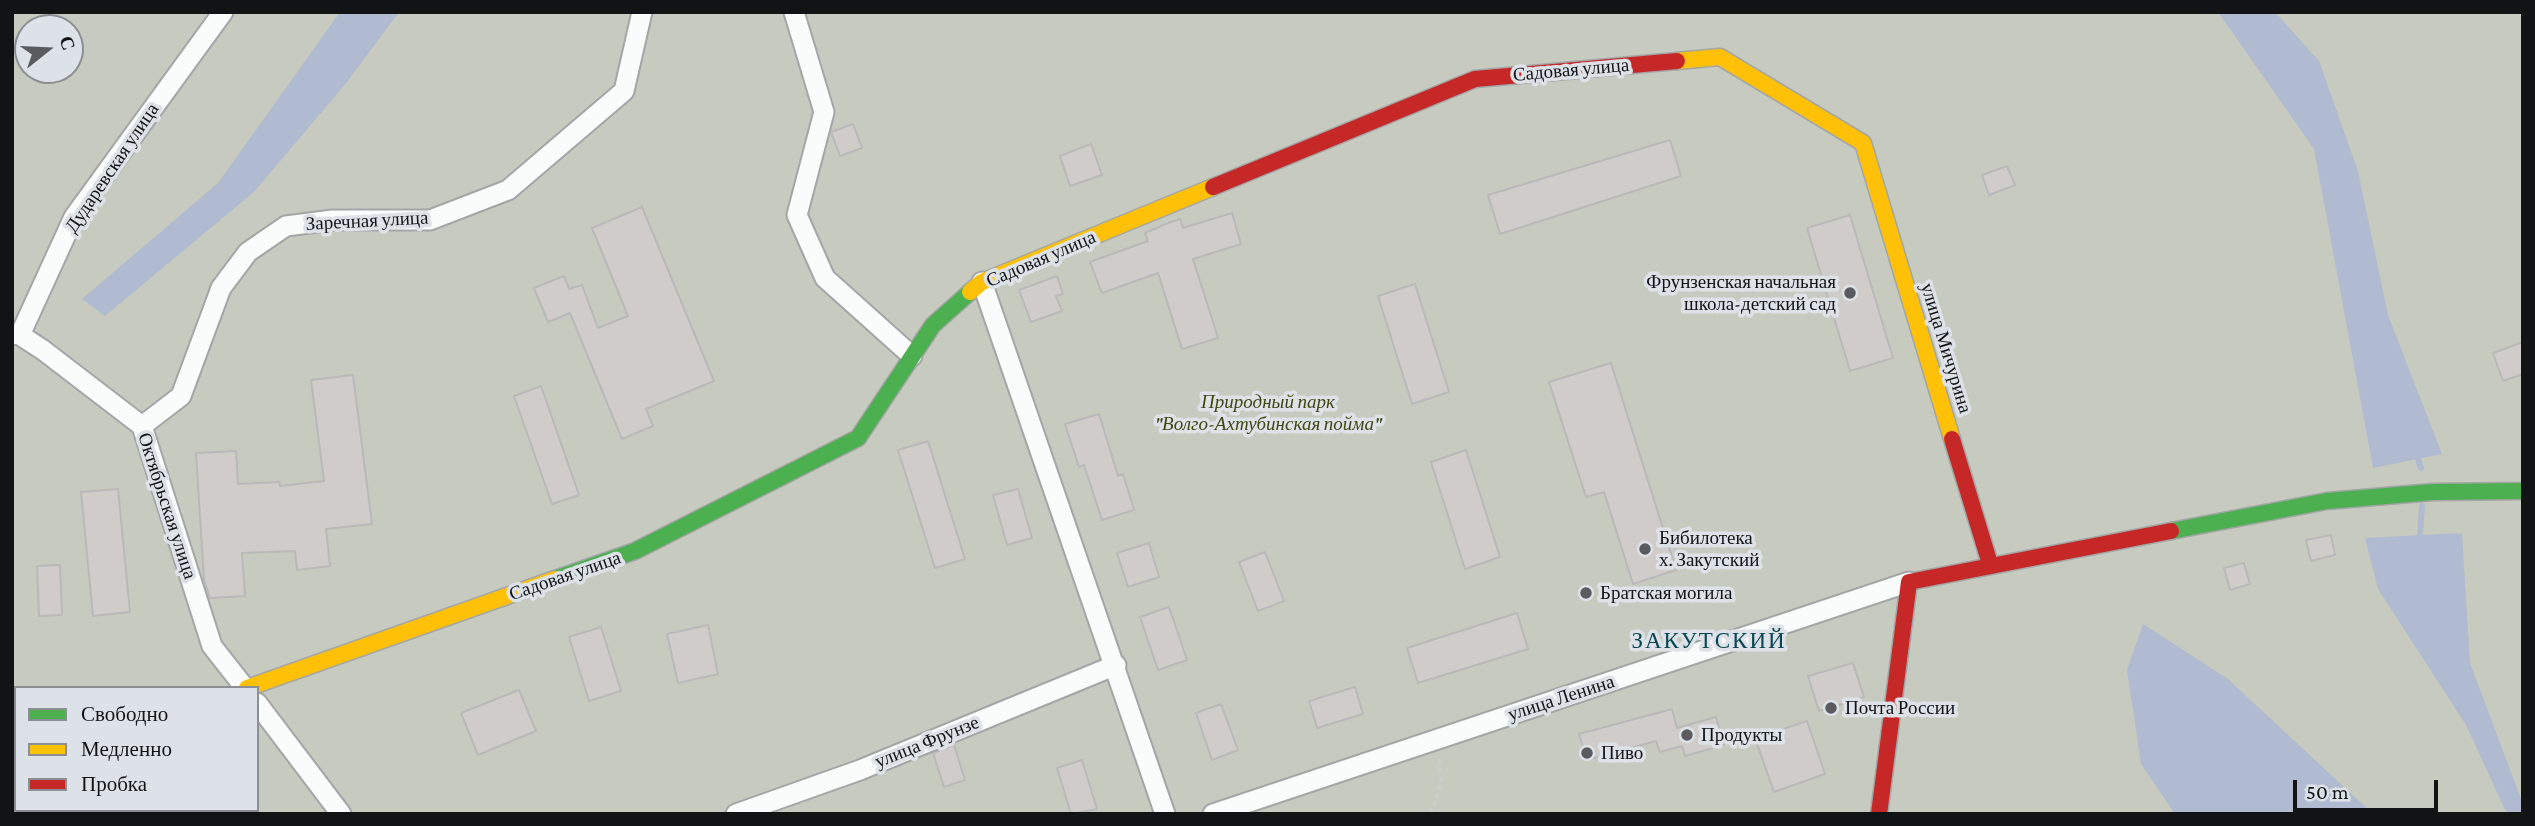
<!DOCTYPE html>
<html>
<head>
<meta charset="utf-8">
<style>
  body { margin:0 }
  #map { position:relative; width:2535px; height:826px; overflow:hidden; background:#e0e2e5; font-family:"Crimson Pro",serif }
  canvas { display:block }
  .frame { position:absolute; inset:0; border:14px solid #111315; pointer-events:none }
  .legend { position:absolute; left:14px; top:686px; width:245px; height:126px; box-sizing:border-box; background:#dde2e8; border:2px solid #8b8f94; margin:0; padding:9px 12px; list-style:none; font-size:21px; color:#111315 }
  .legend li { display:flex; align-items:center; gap:14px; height:35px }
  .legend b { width:35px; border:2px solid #8b8f94 }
  .north { position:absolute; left:14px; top:14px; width:70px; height:70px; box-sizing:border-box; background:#dde2e8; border:2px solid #8b8f94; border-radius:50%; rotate:72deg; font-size:19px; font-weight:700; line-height:28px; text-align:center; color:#111315 }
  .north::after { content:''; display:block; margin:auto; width:24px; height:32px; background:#595b5e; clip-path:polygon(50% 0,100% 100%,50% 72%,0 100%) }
  .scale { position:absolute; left:2293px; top:780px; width:145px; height:32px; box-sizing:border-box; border:4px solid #111315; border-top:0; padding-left:9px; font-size:21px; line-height:24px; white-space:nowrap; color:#111315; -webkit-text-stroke:5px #dde2e8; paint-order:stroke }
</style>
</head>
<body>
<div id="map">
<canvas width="2535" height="826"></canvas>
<div class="frame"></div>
<ul class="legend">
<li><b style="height:9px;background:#4caf50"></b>Свободно</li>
<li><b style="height:9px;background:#ffc107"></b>Медленно</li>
<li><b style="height:9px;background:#c62828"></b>Пробка</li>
</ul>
<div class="north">С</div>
<div class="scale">50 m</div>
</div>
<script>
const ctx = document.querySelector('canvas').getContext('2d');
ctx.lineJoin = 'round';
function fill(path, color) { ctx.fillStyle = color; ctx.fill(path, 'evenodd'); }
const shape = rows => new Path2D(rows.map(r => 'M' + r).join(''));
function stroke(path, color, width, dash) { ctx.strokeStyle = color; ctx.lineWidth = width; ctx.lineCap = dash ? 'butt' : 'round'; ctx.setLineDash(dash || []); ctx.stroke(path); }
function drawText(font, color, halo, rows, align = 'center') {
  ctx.font = font + ' "Crimson Pro",serif'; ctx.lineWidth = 7; ctx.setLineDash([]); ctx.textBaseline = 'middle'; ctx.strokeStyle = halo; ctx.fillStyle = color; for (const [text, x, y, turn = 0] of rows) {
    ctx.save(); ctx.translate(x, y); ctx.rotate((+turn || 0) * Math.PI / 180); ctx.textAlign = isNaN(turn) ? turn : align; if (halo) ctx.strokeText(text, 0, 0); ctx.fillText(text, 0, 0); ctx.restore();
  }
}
fill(shape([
  [12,12,2523,12,2523,814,12,814],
  [28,28,70,28,70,70,28,70],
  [16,688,257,688,257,810,16,810]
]), '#c7cbbf');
fill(shape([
  [340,12,399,12,347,82,254,192,105,316,82,299,218,183],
  [2218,12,2275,12,2319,61,2358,171,2388,315,2442,454,2373,468,2314,149],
  [2462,533,2470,663,2523,804,2523,814,2507,814,2466,725,2378,589,2365,538],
  [2143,624,2228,679,2373,814,2175,814,2141,764,2127,670]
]), '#b0bbd1');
stroke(shape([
  [2418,459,2421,468],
  [2420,535,2422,506]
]), '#b0bbd1', 6);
const building = shape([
  [853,124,862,148,840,156,831,132,853,124],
  [1670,140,1681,176,1500,234,1488,195,1670,140],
  [1091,144,1102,175,1070,186,1060,156,1091,144],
  [2007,166,2015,185,1989,195,1982,175,2007,166],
  [642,207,714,381,646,409,653,426,622,439,570,313,548,322,534,288,564,276,569,289,582,285,598,328,628,316,592,228,642,207],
  [1232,213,1241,244,1193,259,1218,338,1182,349,1158,273,1102,293,1090,262,1148,241,1145,233,1168,223,1180,219,1183,228,1232,213],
  [1850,215,1893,358,1850,371,1807,228,1850,215],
  [1057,276,1063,294,1056,296,1062,311,1031,322,1019,290,1057,276],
  [1415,284,1449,392,1412,404,1378,296,1415,284],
  [2523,342,2523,374,2503,381,2493,353,2523,342],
  [1611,363,1676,570,1633,584,1604,492,1586,497,1549,382,1611,363],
  [353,375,372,524,326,529,330,566,297,570,295,551,242,553,245,596,210,598,204,580,196,453,236,451,238,484,279,482,280,486,324,481,311,380,353,375],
  [541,386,579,495,552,504,514,396,541,386],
  [1099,414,1118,476,1123,474,1134,510,1102,520,1084,465,1079,467,1065,424,1099,414],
  [928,441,965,559,935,568,898,450,928,441],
  [1466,450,1500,557,1465,569,1431,462,1466,450],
  [118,489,130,612,93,616,81,492,118,489],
  [1018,489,1032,538,1007,545,993,495,1018,489],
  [2331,535,2335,555,2311,561,2306,540,2331,535],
  [1149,543,1159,577,1128,587,1117,553,1149,543],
  [1265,552,1284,601,1258,611,1239,562,1265,552],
  [2244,563,2250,584,2230,590,2224,568,2244,563],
  [60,565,62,615,39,616,37,566,60,565],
  [1169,607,1187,660,1158,670,1140,617,1169,607],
  [1517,613,1528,649,1418,683,1407,648,1517,613],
  [708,625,718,674,678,683,667,634,708,625],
  [601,627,621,691,589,701,569,637,601,627],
  [1853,663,1864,697,1819,711,1808,676,1853,663],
  [1355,687,1363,714,1317,728,1309,701,1355,687],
  [519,690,536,731,478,755,461,713,519,690],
  [1221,704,1238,750,1212,760,1196,713,1221,704],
  [1672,709,1677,728,1716,717,1724,745,1685,756,1682,746,1660,752,1656,741,1587,760,1579,734,1672,709],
  [1807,721,1825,774,1774,792,1755,738,1807,721],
  [954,745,965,780,944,787,933,753,954,745],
  [1082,760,1097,809,1071,814,1057,768,1082,760]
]);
fill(building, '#d0ccc9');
stroke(building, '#b9b9ba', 2);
const street = shape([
  [794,12,824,112,797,215,825,278,912,356],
  [982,282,1165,814],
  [12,334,20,335,43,350,142,426,212,646,245,688],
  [20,335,74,217,223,12],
  [142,426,181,396,221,288,248,252,286,226,333,220,430,220,508,190,624,91,642,12],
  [257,703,341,814],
  [12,764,16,763],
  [736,814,860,770,1116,665],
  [1213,814,1909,582]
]);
const fast = shape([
  [2171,531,2327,501,2433,492,2523,491],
  [555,579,635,551,858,438,933,325,970,292]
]);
const slow = shape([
  [1677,61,1720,57,1863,143,1952,439],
  [970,292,982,282,1213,187],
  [247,688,555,579]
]);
const jam = shape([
  [1213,187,1475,79,1677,61],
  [1952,439,1990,564],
  [1879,814,1909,582,2171,531]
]);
stroke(street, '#a4a5a7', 23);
stroke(fast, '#a4a5a7', 19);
stroke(slow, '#a4a5a7', 19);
stroke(jam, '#a4a5a7', 19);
stroke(shape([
  [1431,814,1441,783,1439,758]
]), '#ccc', 3.5, [5, 3.5]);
stroke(street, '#fafbfb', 19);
stroke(fast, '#4caf50', 16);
stroke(slow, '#ffc107', 16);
stroke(jam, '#c62828', 16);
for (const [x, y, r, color] of [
  [1850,293,7,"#595b5e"],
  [1645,549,7,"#595b5e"],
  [1586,593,7,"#595b5e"],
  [1831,708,7,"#595b5e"],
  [1687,735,7,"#595b5e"],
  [1587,753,7,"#595b5e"]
]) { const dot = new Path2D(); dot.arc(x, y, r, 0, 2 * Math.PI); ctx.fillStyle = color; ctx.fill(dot); stroke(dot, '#dde2e8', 2.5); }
drawText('19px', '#111315', '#dde2e8', [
  ["Садовая улица",1571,70,-5],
  ["Дударевская улица",112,168,-56],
  ["Заречная улица",367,221,-3],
  ["Садовая улица",1041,259,-23],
  ["улица Мичурина",1946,348,73],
  ["Октябрьская улица",167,506,72],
  ["Садовая улица",565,576,-19],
  ["улица Ленина",1561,698,-18],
  ["улица Фрунзе",927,742,-22]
]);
drawText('19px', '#111315', '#dde2e8', [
  ["Фрунзенская начальная",1836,282,"right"],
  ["школа-детский сад",1836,304,"right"],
  ["Бибилотека",1659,538],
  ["х. Закутский",1659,560],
  ["Братская могила",1600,593],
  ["Почта России",1845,708],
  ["Продукты",1701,735],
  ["Пиво",1601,753]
], 'left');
drawText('italic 19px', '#3f4710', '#dde2e8', [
  ["Природный парк",1268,402],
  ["\"Волго-Ахтубинская пойма\"",1268,424]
]);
ctx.letterSpacing = '2px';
drawText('23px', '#0a4652', '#dde2e8', [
  ["ЗАКУТСКИЙ",1709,641]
]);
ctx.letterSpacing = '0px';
</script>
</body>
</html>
